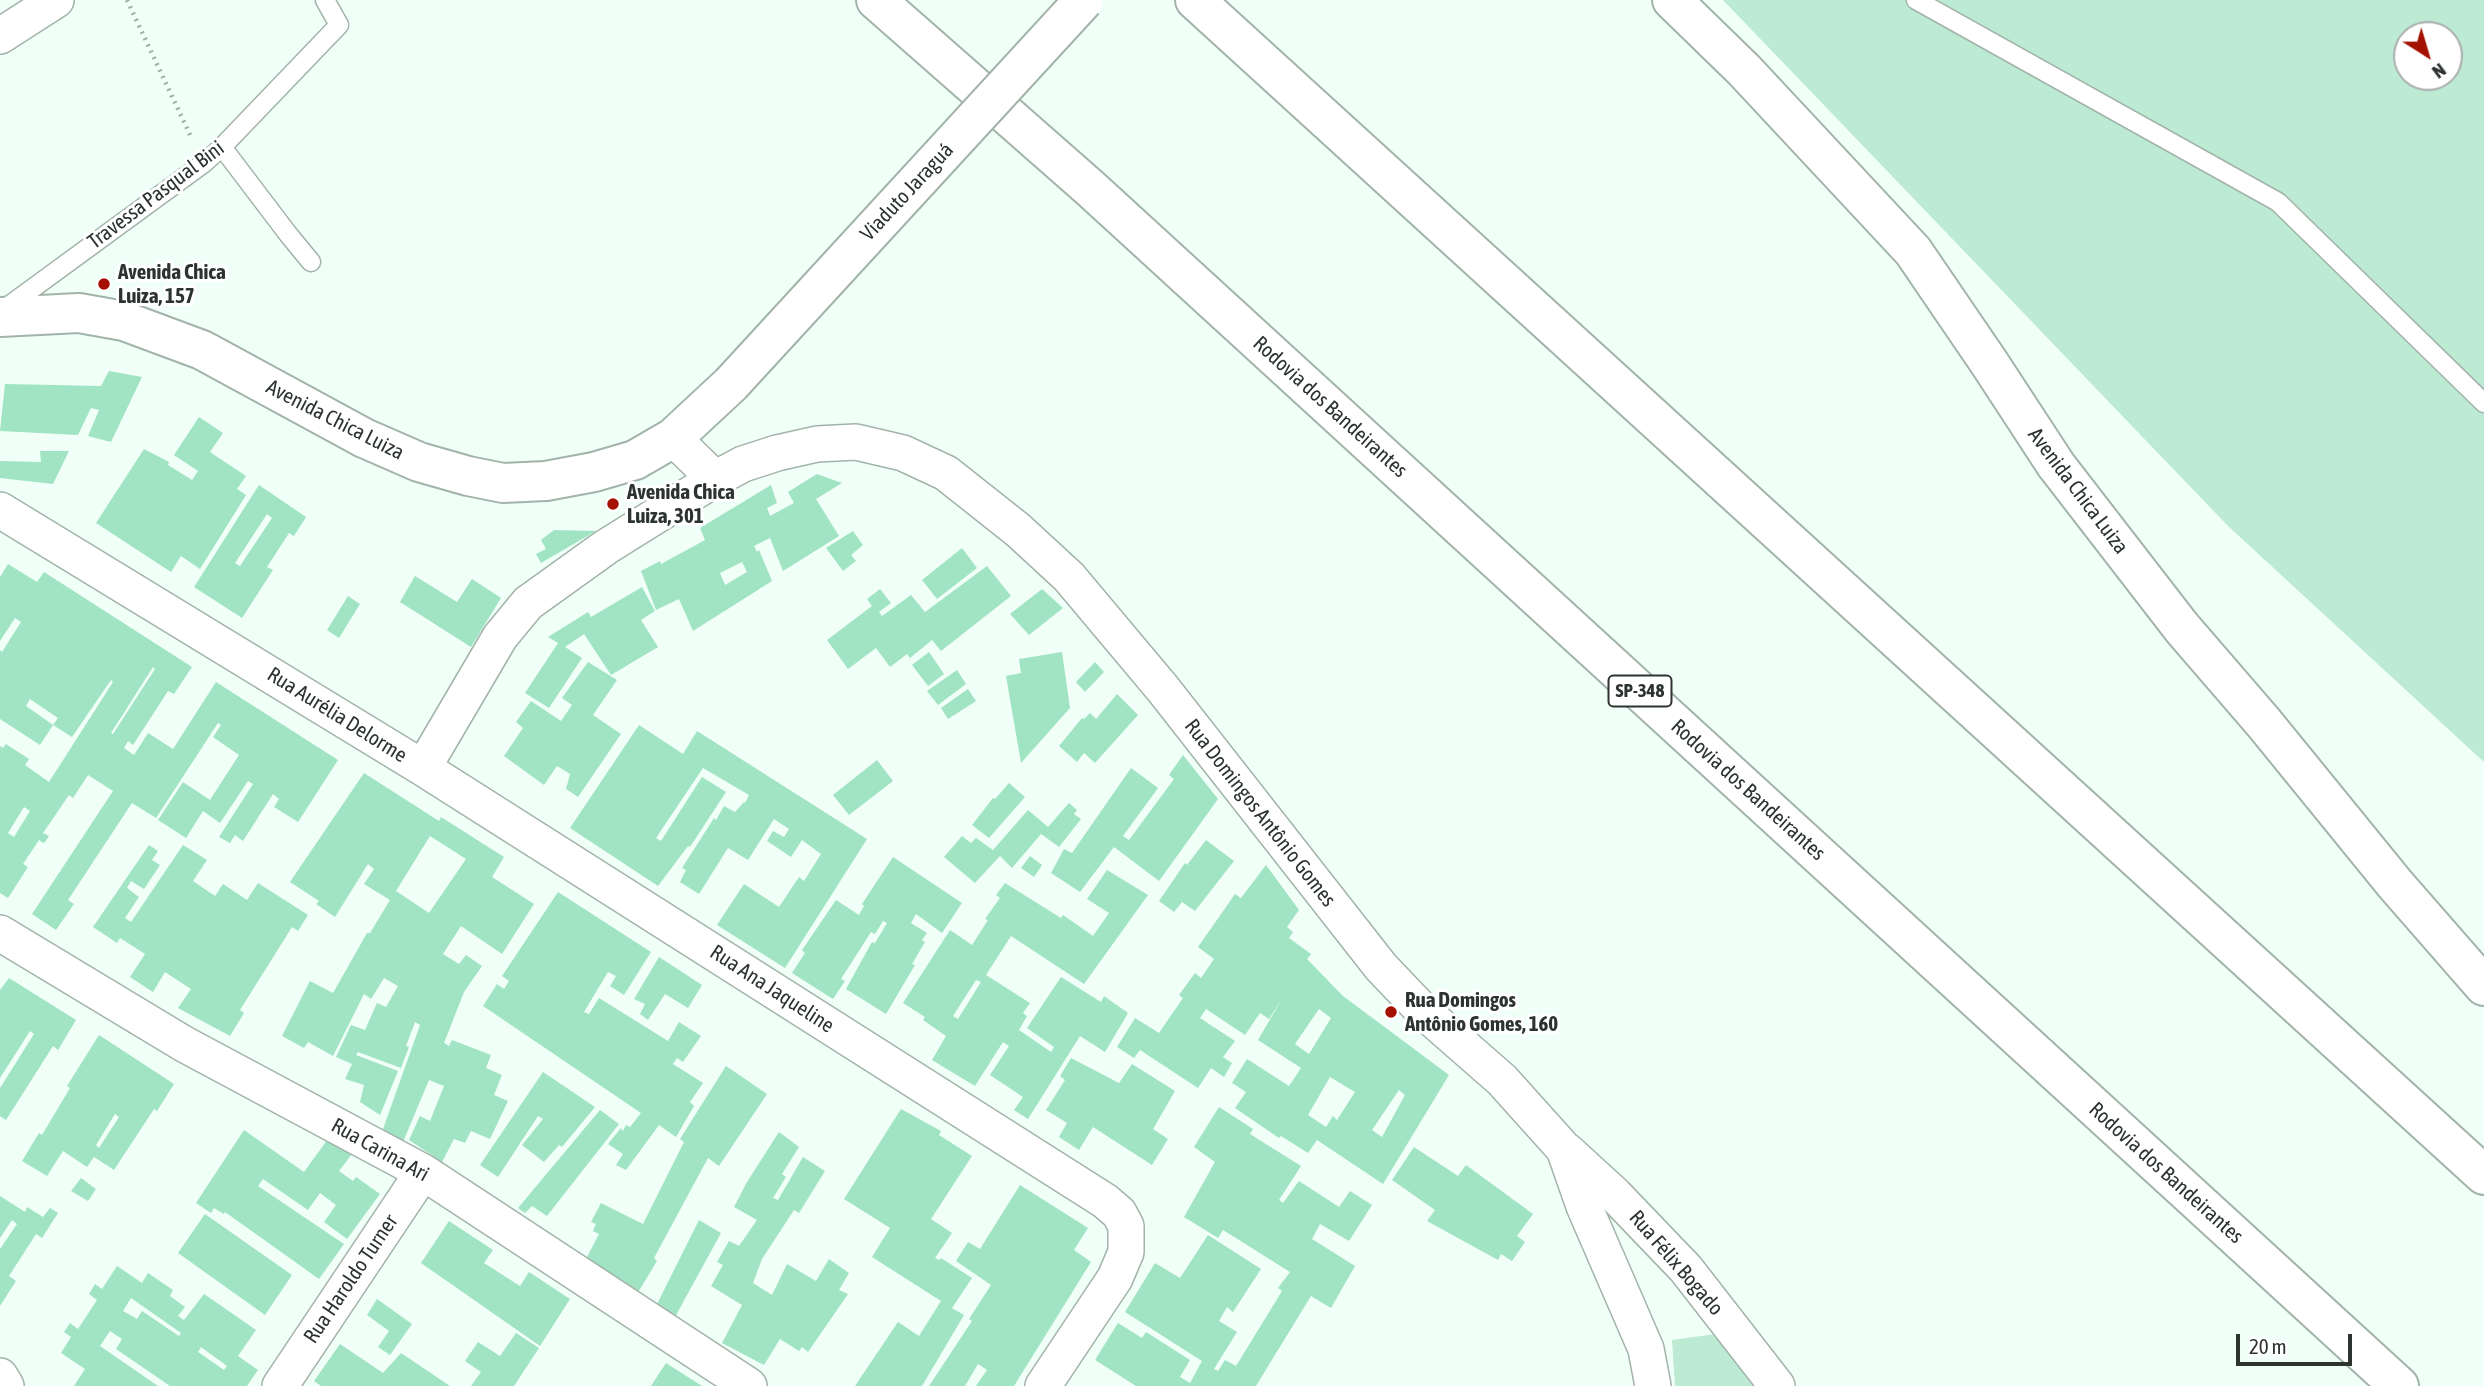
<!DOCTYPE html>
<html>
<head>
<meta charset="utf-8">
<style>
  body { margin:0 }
  #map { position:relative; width:2484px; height:1386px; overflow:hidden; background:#f0fff7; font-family:"Asap Condensed",sans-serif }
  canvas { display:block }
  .north { position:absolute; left:2393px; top:21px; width:70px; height:70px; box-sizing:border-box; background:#fff; border:2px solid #abaeac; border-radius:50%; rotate:143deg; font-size:19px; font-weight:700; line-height:28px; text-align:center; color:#2d3430 }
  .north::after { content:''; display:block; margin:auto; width:24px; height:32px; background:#a51101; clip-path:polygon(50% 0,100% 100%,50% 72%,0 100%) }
  .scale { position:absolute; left:2236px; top:1334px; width:116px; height:32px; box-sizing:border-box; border:4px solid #2d3430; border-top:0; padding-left:9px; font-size:21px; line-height:24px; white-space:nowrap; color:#2d3430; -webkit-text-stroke:5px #fff; paint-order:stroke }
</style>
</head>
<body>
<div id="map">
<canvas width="2484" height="1386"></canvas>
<div class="north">N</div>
<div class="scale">20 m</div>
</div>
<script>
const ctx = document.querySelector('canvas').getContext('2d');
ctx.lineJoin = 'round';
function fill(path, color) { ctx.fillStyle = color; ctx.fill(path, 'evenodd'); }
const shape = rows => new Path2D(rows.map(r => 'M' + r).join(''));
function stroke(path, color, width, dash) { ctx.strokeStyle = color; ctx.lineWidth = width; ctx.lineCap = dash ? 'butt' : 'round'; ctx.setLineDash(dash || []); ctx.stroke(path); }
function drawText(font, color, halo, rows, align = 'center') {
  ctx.font = font + ' "Asap Condensed",sans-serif'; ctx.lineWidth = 6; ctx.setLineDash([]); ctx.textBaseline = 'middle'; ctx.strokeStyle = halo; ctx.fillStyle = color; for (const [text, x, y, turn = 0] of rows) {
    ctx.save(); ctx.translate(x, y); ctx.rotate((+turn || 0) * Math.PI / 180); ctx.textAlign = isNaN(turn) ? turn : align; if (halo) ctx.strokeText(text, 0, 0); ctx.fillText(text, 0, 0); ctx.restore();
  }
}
fill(shape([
  [1723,0,2484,0,2484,762,2228,526],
  [2407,35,2449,35,2449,77,2407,77],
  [1716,1334,1767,1386,1675,1386,1672,1340]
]), '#bcead3');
fill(shape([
  [109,371,142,377,111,442,88,436,99,410,91,408,78,435,0,431,5,384,101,386],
  [199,417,223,433,210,452,246,476,237,489,246,495,200,569,181,556,171,572,96,523,144,449,169,462,168,465,192,480,198,471,174,455],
  [40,451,69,451,53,484,0,478,0,461,41,462],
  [817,474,842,483,816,499,839,536,783,571,770,538,754,546,757,552,759,550,772,581,693,631,679,599,656,610,641,571,660,561,661,564,705,540,700,528,771,485,777,503,767,508,770,516,794,503,788,492],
  [742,562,747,572,725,585,720,573],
  [259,485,306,517,294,536,289,533,267,567,273,570,242,618,194,587],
  [267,514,272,518,240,566,235,563],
  [554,530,596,531,541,563,536,554,546,549,541,540],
  [853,531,863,545,851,555,856,561,843,571,826,548],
  [962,548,977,568,937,599,922,580],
  [8,564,37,582,44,572,192,667,174,694,168,691,133,745,128,741,124,748,134,755,148,733,173,749,216,682,338,760,298,822,274,807,279,799,273,794,243,841,235,835,230,843,219,837,253,784,248,781,220,823,203,811,186,838,158,820,183,782,210,800,239,755,213,737,221,725,218,723,156,818,132,803,68,900,74,904,56,930,32,914,113,791,88,775,73,798,69,795,43,833,49,836,45,842,43,843,39,840,23,864,28,867,8,898,0,893,0,746,3,748,6,744,29,759,25,765,49,782,113,682,111,680,72,737,53,725,58,718,30,699,26,706,53,725,40,745,0,719,0,650,2,652,21,622,15,618,0,641,0,577],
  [153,667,155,669,113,734,111,733],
  [24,807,30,811,14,837,8,833],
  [987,566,1011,596,941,651,932,640,910,658,907,654,890,667,876,648,848,669,827,640,872,606,867,599,880,589,891,603,879,612,882,616,911,595,925,612],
  [415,576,457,602,472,579,501,598,471,647,400,602],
  [642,587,655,611,641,620,658,647,611,675,584,634,565,647,582,658,549,708,525,693,558,643,548,637,588,612,591,617],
  [1042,589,1063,608,1029,635,1010,614],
  [348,596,360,604,339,638,327,630],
  [929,652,944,674,928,686,912,665],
  [1062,652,1070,708,1021,763,1006,676,1021,673,1019,659],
  [588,662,617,680,593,715,621,734,578,797,566,789,570,774,557,766,544,785,504,756,523,728,516,722,531,701,561,721,572,705,562,698],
  [1095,662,1104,672,1085,692,1076,682],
  [957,670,966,684,938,705,927,691],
  [968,689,976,701,948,719,941,708],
  [1117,694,1138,715,1095,763,1084,753,1077,762,1059,746,1082,718,1084,719,1090,713,1096,719],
  [639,725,683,754,697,731,867,839,785,968,717,925,744,884,779,907,799,877,804,881,821,854,802,840,791,857,767,841,773,831,784,837,789,829,774,819,748,860,728,848,699,894,680,882,686,870,682,868,714,818,716,820,724,806,735,812,744,802,745,803,749,795,703,768,656,838,661,841,702,777,726,792,690,847,688,846,658,886,570,828],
  [1183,755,1218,799,1159,881,1114,847,1080,892,1051,873,1064,849,1072,853,1131,768,1158,788,1123,836,1129,840,1174,779,1169,775],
  [877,760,893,781,849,815,833,795],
  [364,773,439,821,441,817,504,857,492,877,534,904,502,954,461,926,443,954,459,964,466,955,482,966,464,992,444,1043,449,1046,452,1040,491,1055,486,1068,502,1075,494,1095,508,1101,490,1139,471,1131,465,1143,454,1139,442,1162,409,1140,420,1116,430,1121,444,1086,429,1080,403,1142,383,1129,420,1025,415,1022,406,1046,409,1047,401,1068,358,1052,356,1055,398,1071,380,1115,360,1102,364,1085,345,1079,352,1064,336,1057,351,1025,365,1030,377,1003,386,1007,398,986,384,978,371,999,364,994,333,1056,308,1042,304,1048,282,1036,310,981,333,993,367,933,370,933,390,900,364,884,374,869,368,864,335,917,316,904,319,901,290,882],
  [430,836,466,859,429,913,396,891],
  [1009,783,1025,797,989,838,972,825,993,798,995,799],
  [1069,803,1077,810,1074,814,1081,819,1059,847,1041,834,1012,868,1000,856,975,883,944,857,962,836,971,843,976,838,993,850,1028,810,1048,827],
  [1206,840,1234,861,1195,911,1182,902,1174,912,1159,901,1185,863,1187,865],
  [149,845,158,851,152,860,160,865,144,889,131,881,127,888,139,897,125,918,131,922,183,845,207,860,193,881,215,896,223,884,247,900,258,883,308,915,298,931,292,927,240,1010,244,1013,230,1036,178,1008,191,989,165,972,153,992,130,977,145,954,120,938,117,943,93,927],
  [1030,856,1042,865,1034,877,1021,868],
  [893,857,962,903,942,933,916,914,911,923,927,933,922,940,925,942,912,964,915,965,886,1014,846,989,872,942,875,943,887,923,883,921,875,934,871,932,841,979,845,981,833,999,792,973,805,953,802,950,836,900,859,915,864,906,862,904],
  [1266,865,1299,910,1287,927,1293,932,1289,938,1311,954,1307,959,1343,996,1449,1075,1383,1184,1317,1140,1308,1153,1281,1136,1279,1138,1235,1108,1246,1092,1232,1083,1247,1059,1289,1086,1301,1068,1258,1040,1283,997,1269,1019,1260,1013,1245,1035,1206,1009,1200,1018,1235,1041,1223,1057,1232,1063,1224,1077,1211,1068,1198,1088,1140,1050,1134,1058,1117,1047,1135,1018,1159,1033,1183,998,1179,995,1195,973,1201,978,1214,959,1198,947,1235,894,1241,898],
  [1319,1009,1331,1018,1309,1054,1295,1044],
  [1330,1077,1355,1092,1337,1120,1333,1116,1326,1127,1308,1115],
  [1399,1090,1405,1095,1382,1137,1372,1130],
  [1107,870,1148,895,1084,984,1011,936,986,975,1030,1003,1023,1013,1027,1016,1019,1030,1051,1052,1054,1047,1027,1028,1061,977,1101,1002,1104,996,1128,1013,1105,1052,1080,1036,1028,1119,1014,1110,1023,1097,990,1075,1009,1046,1003,1042,975,1086,932,1060,946,1036,923,1020,925,1017,903,1003,950,930,972,945,988,920,985,919,1000,898,996,895,1005,883,1061,918,1063,915,1093,936,1109,913,1087,899],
  [976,980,981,982,958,1019,953,1016],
  [558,892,651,952,624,995,610,986,616,976,608,972,584,1012,589,1014,599,998,668,1041,679,1022,701,1036,683,1062,677,1058,673,1064,703,1083,690,1102,694,1106,676,1137,659,1125,626,1170,616,1165,623,1154,608,1144,621,1128,623,1131,626,1125,630,1127,641,1113,483,1006,497,984,504,989,509,981,502,976],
  [659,957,702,985,688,1008,665,994,648,1020,640,1014,645,1004,634,999],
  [9,978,76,1020,58,1050,53,1046,6,1120,0,1116,0,1088,34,1034,30,1031,0,1078,0,990],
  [99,1035,174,1084,157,1111,154,1109,114,1170,94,1157,87,1167,63,1151,47,1176,22,1161,39,1133,42,1135,70,1088,67,1086],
  [115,1114,119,1117,99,1148,96,1145],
  [1071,1058,1119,1083,1132,1064,1175,1091,1153,1129,1168,1139,1152,1165,1093,1127,1079,1150,1059,1137,1067,1123,1046,1110,1065,1080,1060,1076],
  [726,1066,767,1094,719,1166,708,1158,654,1258,657,1261,637,1294,586,1259,599,1234,593,1231,596,1224,591,1222,601,1203,643,1224,684,1142,680,1139],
  [543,1072,595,1107,562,1147,559,1145,544,1162,522,1145,543,1119,538,1116,498,1177,480,1165],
  [1219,1107,1253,1129,1250,1134,1301,1166,1279,1200,1283,1203,1299,1181,1339,1207,1350,1191,1372,1205,1349,1241,1320,1224,1312,1239,1355,1266,1331,1308,1311,1296,1256,1386,1136,1386,1095,1360,1118,1323,1142,1338,1146,1332,1190,1360,1180,1377,1190,1383,1202,1361,1125,1312,1155,1263,1180,1278,1208,1235,1261,1269,1233,1312,1227,1307,1219,1321,1237,1332,1214,1369,1218,1371,1225,1360,1236,1366,1282,1291,1278,1288,1290,1272,1223,1230,1218,1238,1184,1217,1215,1162,1194,1147],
  [901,1109,941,1131,939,1135,972,1156,931,1219,952,1233,935,1258,939,1260,941,1258,972,1278,952,1308,964,1315,922,1386,855,1386,898,1322,919,1336,941,1301,872,1257,890,1228,844,1199],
  [600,1110,619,1124,547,1216,532,1206,525,1213,518,1208],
  [244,1130,304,1172,330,1136,352,1154,339,1171,353,1181,356,1177,380,1194,347,1239,324,1222,336,1205,320,1193,308,1210,263,1179,258,1186,344,1244,319,1279,225,1212,224,1214,214,1208,211,1213,196,1203],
  [779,1132,799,1147,782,1174,786,1177,773,1198,778,1200,803,1157,825,1171,799,1213,794,1210,762,1259,753,1283,772,1295,787,1264,816,1281,829,1259,849,1273,839,1290,848,1294,808,1352,802,1347,799,1351,780,1339,764,1365,722,1343,742,1305,711,1286,723,1265,717,1262,729,1241,739,1246,757,1220,734,1207,747,1182],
  [1414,1147,1458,1176,1466,1165,1533,1214,1517,1236,1525,1242,1512,1261,1501,1254,1498,1260,1427,1221,1435,1210,1392,1180],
  [81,1178,96,1189,88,1201,71,1191],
  [1020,1185,1088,1228,1074,1250,1091,1262,1014,1386,976,1386,987,1370,978,1364,965,1386,929,1386,972,1321,969,1319,991,1285,956,1261,968,1242,980,1249],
  [0,1196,25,1212,27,1207,43,1217,50,1208,58,1213,42,1238,36,1234,9,1276,16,1281,0,1306,0,1249,17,1224,12,1220,0,1238],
  [205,1214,292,1275,265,1315,178,1253],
  [699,1220,721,1233,675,1317,656,1306],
  [449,1221,493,1250,484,1263,520,1286,529,1272,570,1299,540,1346,421,1263],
  [117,1266,142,1283,148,1273,173,1290,170,1296,185,1307,178,1316,184,1320,204,1294,256,1330,238,1356,258,1370,247,1386,170,1386,116,1349,122,1339,110,1331,100,1346,158,1386,74,1386,85,1369,61,1353,71,1337,64,1332,70,1323,78,1329,97,1300,89,1294,95,1284,102,1289],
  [131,1298,181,1333,179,1336,142,1311,137,1319,123,1311],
  [201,1347,227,1366,224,1370,198,1352],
  [377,1299,412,1324,390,1355,378,1347,389,1331,367,1315],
  [516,1333,539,1348,514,1386,471,1386,481,1372,465,1361,478,1342,500,1356],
  [340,1344,383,1373,401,1353,450,1386,321,1386,314,1381],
  [666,1363,702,1386,651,1386]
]), '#a0e4c3');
const lane = shape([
  [1916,0,2278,202,2484,403],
  [222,147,288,234,311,262],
  [3,310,204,163,222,147,339,25,325,0]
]);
const street = shape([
  [0,36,56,0],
  [673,438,715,479],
  [0,510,423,768,1105,1201,1119,1213,1126,1226,1126,1252,1115,1278,1043,1386],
  [423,768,500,637,528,603,606,547,715,479,743,464,777,453,817,444,856,442,903,453,946,473,1018,530,1069,577,1163,689,1381,967,1422,1010,1502,1080,1564,1149,1584,1206,1646,1349,1653,1386],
  [0,933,184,1044,423,1172,749,1386],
  [1567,1151,1615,1195,1686,1269,1777,1386],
  [0,1376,6,1386],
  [280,1386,423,1172]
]);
const secondary = shape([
  [1672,0,1744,70,1913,251,1990,364,2056,465,2182,628,2264,723,2395,884,2484,986],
  [0,317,79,313,124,321,202,350,364,438,419,462,468,476,503,483,546,481,594,472,635,460,673,438,731,384]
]);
const highway = shape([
  [876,0,1090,188,2399,1386],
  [1195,0,2484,1175]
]);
stroke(lane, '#a2b3aa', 21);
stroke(street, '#a2b3aa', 38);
stroke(secondary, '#a2b3aa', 42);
stroke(highway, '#a2b3aa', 42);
stroke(shape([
  [127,0,191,137]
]), '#a2aea8', 4.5, [2, 5]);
stroke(lane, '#fff', 18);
stroke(street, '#fff', 35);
stroke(secondary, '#fff', 38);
stroke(highway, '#fff', 38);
const secondaryBridge = shape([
  [731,384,1084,0]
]);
stroke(secondaryBridge, '#a2b3aa', 42, []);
stroke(secondaryBridge, '#fff', 38);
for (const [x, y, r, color] of [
  [104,284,7,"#a51101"],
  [613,504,7,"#a51101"],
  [1391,1012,7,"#a51101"]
]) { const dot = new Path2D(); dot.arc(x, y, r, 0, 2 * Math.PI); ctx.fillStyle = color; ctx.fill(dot); stroke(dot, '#fff', 2.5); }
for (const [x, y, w] of [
  [1640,691,63]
]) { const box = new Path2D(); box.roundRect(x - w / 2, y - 15.5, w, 31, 5); ctx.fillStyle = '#fff'; ctx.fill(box); stroke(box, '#2d3430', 2); }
drawText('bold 19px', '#2d3430', null, [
  ["SP-348",1640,691]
]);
drawText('21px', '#2d3430', '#fff', [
  ["Viaduto Jaraguá",907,192,-47],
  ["Travessa Pasqual Bini",156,195,-37],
  ["Rodovia dos Bandeirantes",1330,407,42],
  ["Avenida Chica Luiza",335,420,27],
  ["Avenida Chica Luiza",2078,491,53],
  ["Rua Aurélia Delorme",337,715,32],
  ["Rodovia dos Bandeirantes",1748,790,42],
  ["Rua Domingos Antônio Gomes",1260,813,52],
  ["Rua Ana Jaqueline",772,989,33],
  ["Rua Carina Ari",380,1150,29],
  ["Rodovia dos Bandeirantes",2166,1173,42],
  ["Rua Félix Bogado",1676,1263,49],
  ["Rua Haroldo Turner",351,1279,-56]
]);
drawText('bold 21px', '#2d3430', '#fff', [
  ["Avenida Chica",118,272],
  ["Luiza, 157",118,296],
  ["Avenida Chica",627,492],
  ["Luiza, 301",627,516],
  ["Rua Domingos",1405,1000],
  ["Antônio Gomes, 160",1405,1024]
], 'left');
</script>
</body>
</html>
